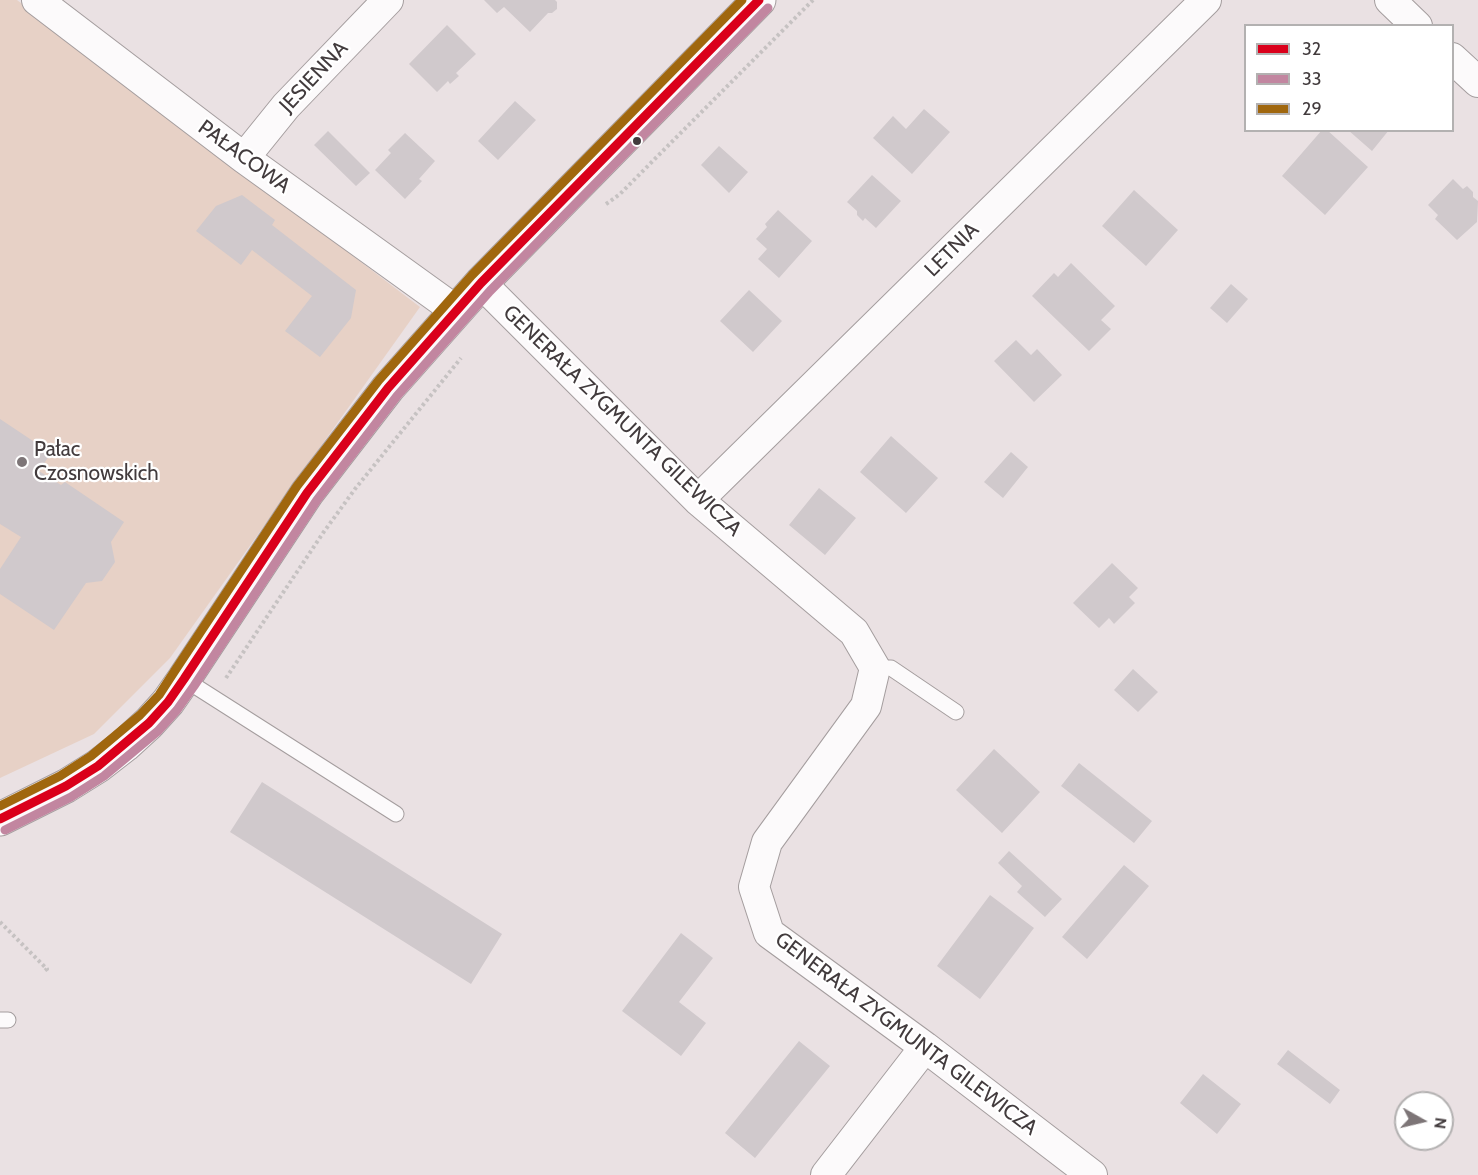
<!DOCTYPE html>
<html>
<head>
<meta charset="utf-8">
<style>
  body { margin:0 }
  #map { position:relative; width:1478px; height:1175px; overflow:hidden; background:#eae1e3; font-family:Cabin,sans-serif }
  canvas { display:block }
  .legend { position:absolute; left:1244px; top:24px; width:210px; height:108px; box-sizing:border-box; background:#fff; border:2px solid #b3b1b1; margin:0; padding:8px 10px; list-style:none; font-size:18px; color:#423b3d }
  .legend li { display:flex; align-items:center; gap:12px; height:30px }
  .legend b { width:30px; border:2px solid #b3b1b1 }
  .north { position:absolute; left:1394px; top:1091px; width:60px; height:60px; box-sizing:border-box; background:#fff; border:2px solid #b3b1b1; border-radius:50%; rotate:98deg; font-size:16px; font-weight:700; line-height:24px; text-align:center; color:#423b3d }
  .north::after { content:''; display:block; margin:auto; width:21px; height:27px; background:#7d7577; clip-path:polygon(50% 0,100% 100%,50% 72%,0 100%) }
</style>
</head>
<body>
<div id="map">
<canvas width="1478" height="1175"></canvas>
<ul class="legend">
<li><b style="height:8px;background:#da001b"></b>32</li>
<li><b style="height:8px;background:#c286a0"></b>33</li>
<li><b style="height:8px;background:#a0670e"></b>29</li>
</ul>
<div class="north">N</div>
</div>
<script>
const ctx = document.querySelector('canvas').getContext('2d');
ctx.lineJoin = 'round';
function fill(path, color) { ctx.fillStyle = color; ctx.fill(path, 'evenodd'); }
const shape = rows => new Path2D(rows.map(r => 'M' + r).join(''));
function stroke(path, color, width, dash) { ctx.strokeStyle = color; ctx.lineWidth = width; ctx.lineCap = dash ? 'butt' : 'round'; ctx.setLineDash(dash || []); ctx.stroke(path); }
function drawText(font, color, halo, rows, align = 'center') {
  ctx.font = font + ' Cabin,sans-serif'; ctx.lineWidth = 4.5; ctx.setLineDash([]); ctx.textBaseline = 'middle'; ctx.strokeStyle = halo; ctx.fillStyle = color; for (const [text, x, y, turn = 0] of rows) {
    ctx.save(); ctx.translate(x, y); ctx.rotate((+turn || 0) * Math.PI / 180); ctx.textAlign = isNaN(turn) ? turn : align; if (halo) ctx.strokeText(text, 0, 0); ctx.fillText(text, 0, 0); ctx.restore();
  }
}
fill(shape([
  [0,0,17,0,420,307,170,658,94,734,0,778]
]), '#e7d1c6');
fill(shape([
  [484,0,555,0,557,2,557,9,552,13,548,13,530,32,504,7,497,13],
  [447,25,476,54,456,73,459,76,450,84,448,81,437,92,409,64],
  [515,101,536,120,498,160,478,141],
  [924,109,950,132,912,174,873,138,893,116,906,129],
  [1322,130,1327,130,1368,167,1325,215,1282,176],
  [1348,130,1389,130,1372,151],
  [328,131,370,173,356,186,314,145],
  [405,133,435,161,419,179,422,181,405,199,375,170,391,153,388,150],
  [719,146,748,172,729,193,701,165],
  [872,175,901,201,876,228,865,218,863,221,857,215,857,211,847,202],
  [1453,179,1463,189,1467,186,1473,192,1473,197,1478,201,1477,222,1457,240,1435,219,1438,215,1428,205],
  [1134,190,1178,230,1146,266,1102,226],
  [242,195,275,220,272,225,356,290,351,318,320,357,285,331,312,296,252,250,241,265,196,231,216,206],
  [778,210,812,241,779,278,758,259,767,249,756,239,767,227,765,224],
  [1071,263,1115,306,1101,320,1111,329,1089,351,1032,296,1054,273,1058,277],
  [1231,284,1248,299,1227,323,1210,308],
  [749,290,782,321,753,352,720,321],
  [1016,340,1031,355,1037,349,1062,375,1034,402,994,361],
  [0,419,51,453,39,471,61,485,65,482,124,522,111,542,115,562,102,581,86,583,54,630,0,594,0,569,21,537,0,524],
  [891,436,938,478,906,513,860,472],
  [1011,452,1028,467,1003,498,984,482],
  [819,488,856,518,825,555,789,525],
  [1112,563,1138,588,1129,597,1135,603,1114,624,1109,618,1099,628,1073,603],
  [1133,669,1158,692,1138,712,1114,690],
  [994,749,1040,792,1002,833,956,790],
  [1079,763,1152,821,1134,843,1061,786],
  [262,782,502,934,471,984,230,832],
  [1009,851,1062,899,1045,917,1017,892,1022,886,998,863],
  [1124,865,1149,886,1087,959,1062,937],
  [990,895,1034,928,980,999,937,966],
  [681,933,713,958,679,1002,706,1023,681,1056,622,1011],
  [799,1041,830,1066,755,1158,725,1133],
  [1288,1050,1340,1090,1330,1104,1277,1064],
  [1203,1074,1241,1104,1217,1134,1180,1103]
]), '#d0c9cc');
const lane = shape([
  [875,668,891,668,956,712],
  [184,679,396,814],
  [0,1020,8,1020]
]);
const street = shape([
  [37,0,244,158,455,310],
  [1390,0,1417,26],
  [1452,58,1478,82],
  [244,158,286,106,388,0],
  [481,283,698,500,854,632,875,668,866,706,767,842,754,887,769,933,925,1047,1092,1175],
  [698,500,1206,0],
  [826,1175,925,1047]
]);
const secondary = shape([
  [0,819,66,786,98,766,125,745,149,723,168,702,184,679,307,493,388,388,481,283,759,0]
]);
stroke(lane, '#a49d9e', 17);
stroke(street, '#a49d9e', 32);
stroke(secondary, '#a49d9e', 35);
stroke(shape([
  [606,204,620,194,813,0],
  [226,678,323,533,355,489,461,358],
  [0,922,47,969,43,972]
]), '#c6c2c2', 4, [3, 3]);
stroke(lane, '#fcfafb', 15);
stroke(street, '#fcfafb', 30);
stroke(secondary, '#fcfafb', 33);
stroke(shape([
  [0,819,66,786,98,766,149,723,168,702,184,679,307,493,388,388,481,283,759,0]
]), '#da001b', 9);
stroke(shape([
  [5,830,71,797,104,776,158,731,177,710,194,686,317,500,397,396,490,291,768,8]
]), '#c286a0', 9);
stroke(shape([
  [0,806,60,776,91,756,140,715,159,695,174,672,297,486,379,380,472,275,742,0]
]), '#a0670e', 9);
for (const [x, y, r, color] of [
  [637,141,5,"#423b3d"],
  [22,462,6,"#7d7577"]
]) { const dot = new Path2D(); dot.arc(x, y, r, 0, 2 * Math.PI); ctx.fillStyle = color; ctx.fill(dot); stroke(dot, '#fff', 2); }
drawText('21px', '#423b3d', '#fff', [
  ["JESIENNA",314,77,-47],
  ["PAŁACOWA",244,157,36],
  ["LETNIA",952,250,-45],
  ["GENERAŁA ZYGMUNTA GILEWICZA",622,421,44],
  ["GENERAŁA ZYGMUNTA GILEWICZA",906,1034,37]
]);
drawText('21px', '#423b3d', '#fff', [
  ["Pałac",34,450],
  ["Czosnowskich",34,474]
], 'left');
</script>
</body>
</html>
